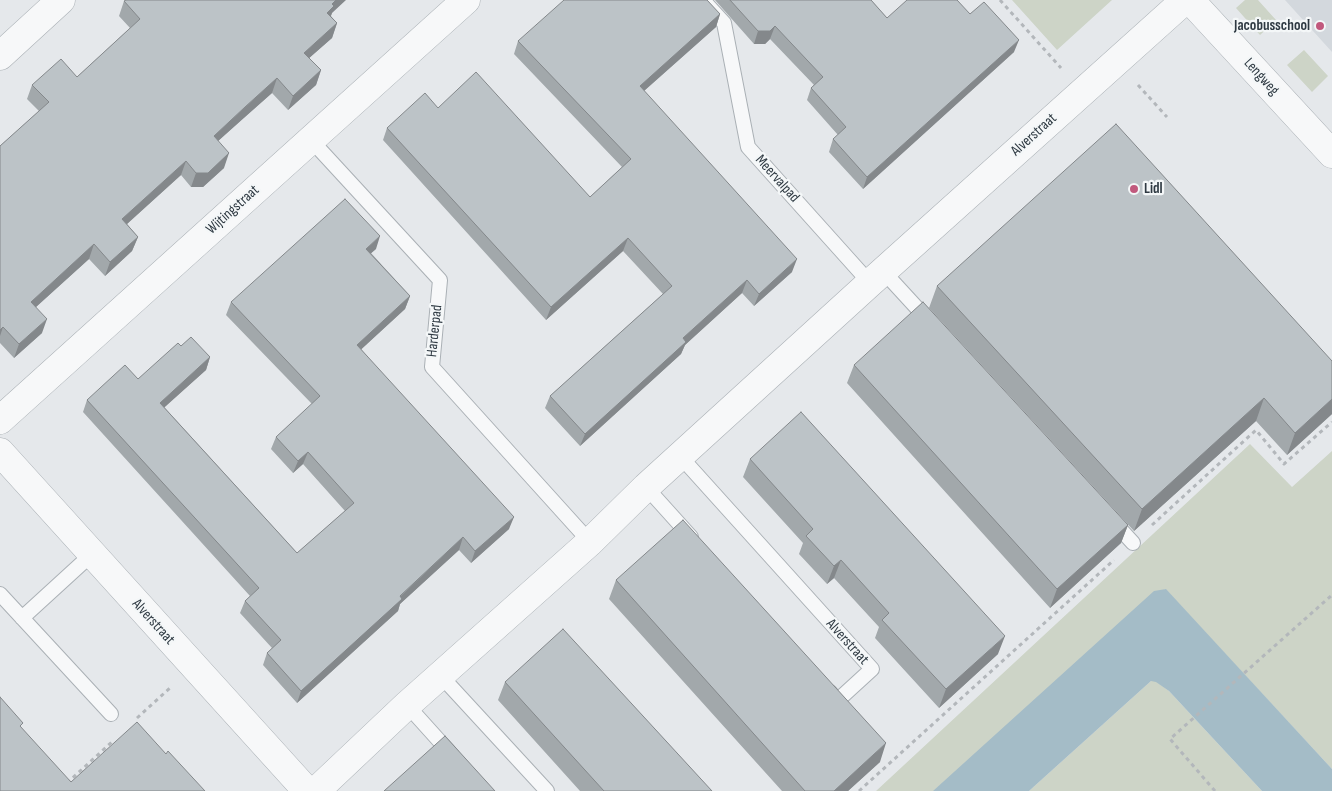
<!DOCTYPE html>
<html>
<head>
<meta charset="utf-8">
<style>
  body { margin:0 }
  canvas { display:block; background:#e5e8eb }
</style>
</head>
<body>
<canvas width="1332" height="791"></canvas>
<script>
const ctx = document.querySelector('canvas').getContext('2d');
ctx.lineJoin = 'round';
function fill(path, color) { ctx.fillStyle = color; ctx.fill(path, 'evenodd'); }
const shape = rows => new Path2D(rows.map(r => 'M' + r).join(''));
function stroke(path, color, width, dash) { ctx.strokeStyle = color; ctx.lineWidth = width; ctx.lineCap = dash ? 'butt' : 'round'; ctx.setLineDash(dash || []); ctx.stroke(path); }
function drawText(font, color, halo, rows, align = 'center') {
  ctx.font = font + ' "Sofia Sans Condensed",sans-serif'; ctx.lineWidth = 4.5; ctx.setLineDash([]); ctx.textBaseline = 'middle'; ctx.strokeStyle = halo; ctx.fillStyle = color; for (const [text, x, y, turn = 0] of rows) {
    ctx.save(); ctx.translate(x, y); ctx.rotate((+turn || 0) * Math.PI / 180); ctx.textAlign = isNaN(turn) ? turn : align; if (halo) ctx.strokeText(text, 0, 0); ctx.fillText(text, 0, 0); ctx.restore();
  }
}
fill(shape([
  [1285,0,1332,0,1332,52]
]), '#d3d8dd');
fill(shape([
  [1012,0,1112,0,1057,50],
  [1245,0,1258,0,1276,20,1260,35,1236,8],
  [1304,50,1328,76,1312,92,1287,65],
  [1250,444,1292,487,1332,451,1332,769,1165,589,934,791,876,791],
  [1151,681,1156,681,1169,691,1262,791,1029,791]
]), '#cdd4c7');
fill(shape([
  [1166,589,1332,769,1332,791,1262,791,1169,691,1156,682,1151,681,1029,791,933,791,1154,591]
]), '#a4bcc7');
const lane = shape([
  [703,0,724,23,748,147,870,283],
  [311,140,440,280,432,367,590,542],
  [883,271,928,320],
  [680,456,872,669,837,701,830,692],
  [646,487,691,537],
  [1112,520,1133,543],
  [0,594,111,714],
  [22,618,92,554],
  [441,676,547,791],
  [407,705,452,755]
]);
const street = shape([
  [1190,0,1332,154],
  [0,56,61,0],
  [0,420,466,0],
  [0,452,307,791],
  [316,791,407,705,590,542,646,487,870,283,1185,0]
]);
stroke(lane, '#aab0b5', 16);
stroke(street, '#aab0b5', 29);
stroke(shape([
  [1000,0,1061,68],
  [1138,85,1167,117],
  [1152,525,1256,430,1284,464,1332,422],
  [137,718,171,687],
  [67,783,114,740],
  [859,791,1114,560],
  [1215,791,1170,739,1332,595]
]), '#b3b7bb', 3, [4, 4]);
stroke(lane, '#f7f8f9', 14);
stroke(street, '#f7f8f9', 28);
fill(shape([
  [715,0,871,0,887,18,970,14,1014,52,863,189,829,152,833,139,838,135,807,100,811,88,814,85,770,39,765,44,754,44],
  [124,1,332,13,331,16,337,23,332,38,309,58,321,70,316,85,288,110,272,93,240,121,218,141,224,168,203,187,191,187,181,175,149,204,127,224,138,237,132,251,105,276,89,259,36,307,42,333,14,358,0,343,0,146,39,111,27,99,32,85,77,77,130,28,119,16],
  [720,14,716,27,644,91,792,272,754,306,742,293,685,345,681,354,580,446,545,408,550,396,663,294,623,251,546,320,383,140,387,128,438,108,590,197,622,167,514,54,518,41],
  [376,249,371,253,410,296,405,309,361,349,509,529,471,563,459,550,400,604,398,611,297,703,263,665,267,653,272,648,240,613,245,601,250,596,83,412,87,400,138,379,181,346,210,357,206,370,164,407,297,553,345,511,303,464,293,473,271,449,276,437,312,404,226,315,231,302],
  [937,286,1332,361,1332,414,1287,455,1256,421,1134,531,929,308],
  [854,365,1128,525,1121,543,1050,608,847,383],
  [750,459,998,654,939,708,875,638,879,627,834,578,827,584,799,554,803,543,743,477],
  [616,580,880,762,848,791,782,791,609,599],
  [505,682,712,791,580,791,498,700]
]), '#a2a8ab');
fill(shape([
  [336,0,346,0,332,13,329,20,327,13,332,4],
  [720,14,716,27,636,98,640,86],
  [337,23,332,38,299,67,304,53],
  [775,26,770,39,765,44,754,44,758,31],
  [1019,40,1014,52,863,189,867,177],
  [321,70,316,85,288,110,293,96],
  [277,78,272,93,208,150,214,136],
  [229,153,224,168,203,187,191,187,196,173],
  [186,161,181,175,117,233,122,219],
  [380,236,376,249,362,261,366,249],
  [138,237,132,251,105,276,110,262],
  [628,238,623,251,546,320,551,307],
  [94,244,89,259,26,316,31,302],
  [797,259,792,272,754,306,759,294],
  [747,280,742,293,685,345,681,354,580,446,585,434,683,338],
  [410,296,405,309,353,357,357,345],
  [47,319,42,333,14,358,19,344],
  [3,327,0,336,0,330],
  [210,357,206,370,156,415,160,403],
  [1264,398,1256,421,1134,531,1142,509],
  [1332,399,1332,414,1287,455,1295,433],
  [308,452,303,464,293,473,298,461],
  [514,517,509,529,471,563,475,551],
  [1128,525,1121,543,1050,608,1057,589],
  [463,537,459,550,400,604,398,611,297,703,301,691],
  [841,560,834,578,827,584,834,566],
  [1005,636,998,654,939,708,946,689],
  [886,743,880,762,848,791,834,791]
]), '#84888b');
const building = shape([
  [126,0,336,0,332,4,334,6,327,13,337,23,304,53,321,70,293,96,277,78,245,107,214,136,229,153,208,173,196,173,186,161,122,219,138,237,110,262,94,244,31,302,47,319,19,344,3,327,0,330,0,146,49,102,32,85,61,59,77,77,140,19,124,1,126,0],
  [564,0,707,0,720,14,640,86,797,259,759,294,747,280,683,338,686,342,585,434,550,396,672,286,628,238,551,307,387,128,425,93,438,108,476,72,590,197,631,159,518,41,564,0],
  [730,0,871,0,887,18,907,0,957,0,970,14,984,2,1019,40,867,177,833,139,846,127,811,88,823,77,775,26,770,31,758,31,730,0],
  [1116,124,1332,361,1332,399,1295,433,1264,398,1142,509,937,286,1116,124],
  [345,199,380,236,366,249,410,296,357,345,514,517,475,551,463,537,400,596,402,599,301,691,267,653,281,640,245,601,259,588,87,400,125,365,138,379,178,343,181,346,191,337,210,357,160,403,297,553,354,503,308,452,298,461,276,437,320,396,231,302,345,199],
  [923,302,1128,525,1057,589,854,365,923,302],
  [801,412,1005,636,946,689,882,620,889,613,841,560,834,566,806,536,813,529,750,459,801,412],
  [683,520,886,743,834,791,805,791,616,580,683,520],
  [563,629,712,791,604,791,505,682,563,629],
  [0,697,23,723,20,726,71,782,137,722,166,754,168,751,205,791,0,791,0,697],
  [445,736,495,791,384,791,445,736]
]);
fill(building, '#bcc3c7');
stroke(building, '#84888b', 1);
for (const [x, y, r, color] of [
  [1320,26,5,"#c1597d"],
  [1134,189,5,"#c1597d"]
]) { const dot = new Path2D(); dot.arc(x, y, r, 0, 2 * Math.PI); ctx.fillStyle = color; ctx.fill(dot); stroke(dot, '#f4f7f8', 2); }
drawText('bold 15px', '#2e3942', '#f4f7f8', [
  ["Jacobusschool",1310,26],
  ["Lidl",1144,189,"left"]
], 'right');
drawText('15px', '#2e3942', '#f4f7f8', [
  ["Lengweg",1261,77,48],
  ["Alverstraat",1034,135,-42],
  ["Meervalpad",777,179,48],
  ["Wijtingstraat",233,210,-42],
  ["Harderpad",435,331,-84],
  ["Alverstraat",153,622,48],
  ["Alverstraat",847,642,48]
]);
</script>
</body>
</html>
